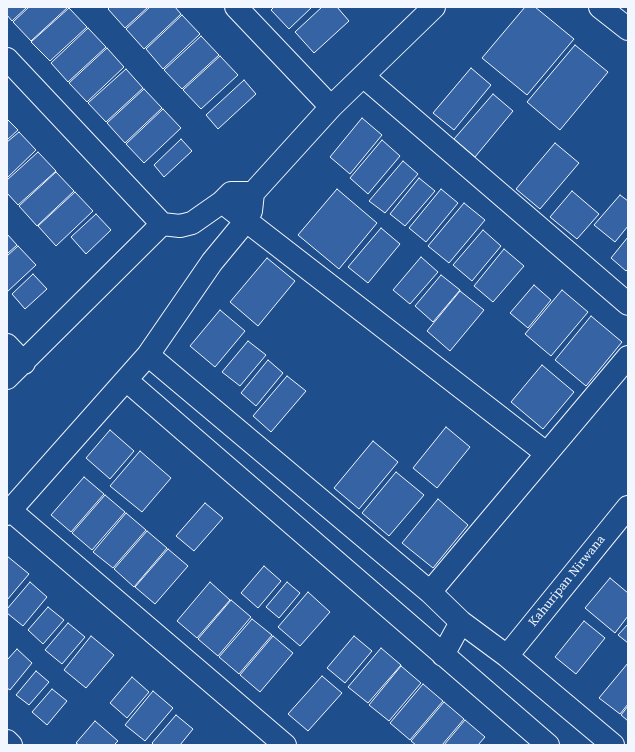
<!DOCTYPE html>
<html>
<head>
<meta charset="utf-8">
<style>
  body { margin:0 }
  #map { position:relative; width:635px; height:752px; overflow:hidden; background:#1f4e8c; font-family:"Roboto Serif",serif }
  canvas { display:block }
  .frame { position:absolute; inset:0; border:8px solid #f2f6ff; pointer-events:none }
</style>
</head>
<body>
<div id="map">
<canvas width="635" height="752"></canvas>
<div class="frame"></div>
</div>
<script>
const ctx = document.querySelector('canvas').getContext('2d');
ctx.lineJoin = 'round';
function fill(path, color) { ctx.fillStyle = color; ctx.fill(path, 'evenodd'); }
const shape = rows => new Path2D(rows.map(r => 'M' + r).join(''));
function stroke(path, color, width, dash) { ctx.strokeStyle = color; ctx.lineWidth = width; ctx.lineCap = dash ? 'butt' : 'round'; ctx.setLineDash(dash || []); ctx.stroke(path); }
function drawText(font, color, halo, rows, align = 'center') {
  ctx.font = font + ' "Roboto Serif",serif'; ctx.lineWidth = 3; ctx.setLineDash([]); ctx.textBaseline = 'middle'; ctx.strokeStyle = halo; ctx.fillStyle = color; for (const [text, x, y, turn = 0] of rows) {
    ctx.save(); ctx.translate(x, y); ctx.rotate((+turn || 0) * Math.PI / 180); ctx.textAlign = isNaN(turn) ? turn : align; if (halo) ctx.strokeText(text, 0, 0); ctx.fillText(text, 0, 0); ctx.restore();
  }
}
const building = shape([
  [7,7,27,7,12,21,7,15,7,7],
  [29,7,68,7,31,41,13,22,29,7],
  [110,7,148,7,125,28,108,9,110,7],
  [150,7,175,7,181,14,144,49,126,29,150,7],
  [274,7,312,7,289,29,271,10,274,7],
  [322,7,337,7,349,21,314,53,295,32,322,7],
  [525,7,535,7,574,39,527,95,482,58,525,7],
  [69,8,87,27,50,61,31,42,69,8],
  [182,15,200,34,163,69,146,49,182,15],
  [88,28,106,47,68,82,51,63,88,28],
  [201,36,219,55,182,89,164,70,201,36],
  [575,45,608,72,560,130,527,102,575,45],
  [107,48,124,67,87,102,69,83,107,48],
  [220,56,238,75,201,109,183,90,220,56],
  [471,68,491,85,454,130,433,113,471,68],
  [126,69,143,88,106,122,88,103,126,69],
  [244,80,256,94,218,129,206,115,244,80],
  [144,89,162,108,125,143,107,123,144,89],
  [493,94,513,111,475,157,454,139,493,94],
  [163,109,181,128,144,163,126,144,163,109],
  [362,118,382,135,350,174,330,157,362,118],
  [7,119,18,130,7,140,7,119],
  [19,132,36,150,7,178,7,142,19,132],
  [181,139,192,151,164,177,154,165,181,139],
  [382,140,400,156,368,194,350,178,382,140],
  [555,143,579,163,540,209,516,189,555,143],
  [38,152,56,171,18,205,7,193,7,180,38,152],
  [403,161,418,174,385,213,369,201,403,161],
  [56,172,74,191,37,226,19,206,56,172],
  [419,178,435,191,405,226,390,214,419,178],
  [337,189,377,223,339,269,298,235,337,189],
  [441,189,458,203,426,242,409,228,441,189],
  [572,191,599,214,577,239,550,217,572,191],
  [75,192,93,211,56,246,38,226,75,192],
  [620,195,628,201,628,226,615,242,594,225,620,195],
  [464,203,485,220,449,263,428,246,464,203],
  [96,214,111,230,86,254,71,237,96,214],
  [381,228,400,244,368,283,348,267,381,228],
  [483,230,501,246,472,281,453,265,483,230],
  [7,234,17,245,7,254,7,234],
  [628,237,628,269,626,271,611,258,628,237],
  [18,246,36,265,7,292,7,256,18,246],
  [504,249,524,266,493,302,474,286,504,249],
  [421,257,438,272,410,304,393,290,421,257],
  [267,258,295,281,258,326,230,302,267,258],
  [33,274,47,289,25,309,12,294,33,274],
  [441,275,460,290,433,322,415,306,441,275],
  [534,285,551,300,528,328,510,313,534,285],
  [562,290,588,312,551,356,525,334,562,290],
  [460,291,484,310,450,351,427,331,460,291],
  [220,310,245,331,215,367,190,346,220,310],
  [591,316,622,342,586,386,555,360,591,316],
  [248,341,266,355,240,386,222,372,248,341],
  [268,360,283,373,256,406,241,393,268,360],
  [542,365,574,392,543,429,511,402,542,365],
  [287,376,306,391,271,432,253,416,287,376],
  [446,427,470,447,437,488,413,468,446,427],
  [110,430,134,451,110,479,86,458,110,430],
  [373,441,398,462,359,509,334,488,373,441],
  [140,451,171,478,142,512,110,486,140,451],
  [396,472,424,495,389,536,362,513,396,472],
  [84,477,104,494,71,532,51,515,84,477],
  [105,495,125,512,92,550,72,533,105,495],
  [438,499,468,525,433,568,402,543,438,499],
  [205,503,223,518,194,551,176,536,205,503],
  [126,513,146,530,113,568,93,552,126,513],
  [147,531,167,548,134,587,114,569,147,531],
  [168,549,188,566,155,604,135,587,168,549],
  [7,556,29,574,7,600,7,556],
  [264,566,281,581,258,608,241,593,264,566],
  [610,578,628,593,628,616,615,633,585,608,610,578],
  [30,582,47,597,23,626,7,613,7,609,30,582],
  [210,582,230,600,197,638,177,621,210,582],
  [287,582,300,593,279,618,266,607,287,582],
  [308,592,330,612,300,646,278,627,308,592],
  [231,600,251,617,218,656,198,639,231,600],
  [48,607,64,620,43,644,28,630,48,607],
  [252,619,272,635,239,674,219,657,252,619],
  [584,621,605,638,576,674,555,657,584,621],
  [68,623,85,637,62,664,45,650,68,623],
  [628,624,628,643,618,635,628,624],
  [91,636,114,655,86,688,64,670,91,636],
  [273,636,293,653,260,692,240,675,273,636],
  [354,636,372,651,345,683,327,668,354,636],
  [381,648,401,665,368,703,348,687,381,648],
  [17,649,32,663,10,690,7,688,7,660,17,649],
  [628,663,628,704,620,714,599,698,628,663],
  [401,666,421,683,389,721,369,705,401,666],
  [36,671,49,682,29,705,16,695,36,671],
  [322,676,342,693,308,731,288,714,322,676],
  [132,677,149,692,127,718,110,703,132,677],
  [423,684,443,701,410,740,390,723,423,684],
  [52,689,67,701,47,725,32,712,52,689],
  [153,691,173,708,145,741,125,725,153,691],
  [444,702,464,719,442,745,416,745,411,741,444,702],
  [628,706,628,721,621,715,628,706],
  [176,715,193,729,180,745,154,745,152,743,176,715],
  [465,720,485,737,478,745,444,745,465,720],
  [95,721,118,741,114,745,79,745,76,743,95,721]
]);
fill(building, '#3563a3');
stroke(building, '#f2f6ff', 1);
const minor = shape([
  [236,7,331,107],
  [600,7,628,29],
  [7,59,162,224],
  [363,76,628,304],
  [222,202,546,453],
  [7,345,24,363],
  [148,355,430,592,461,622,507,656,613,745],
  [7,378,162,224,180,226,192,223,222,202,231,193,253,193],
  [126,380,548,745],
  [10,510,285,745],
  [7,514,148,355,212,262,245,222,251,211,253,193,331,107,434,7],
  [430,592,628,357],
  [443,655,461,622],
  [507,656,628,507],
  [7,741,11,745]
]);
stroke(minor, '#f2f6ff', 24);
stroke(minor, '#1f4e8c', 22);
drawText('12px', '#f2f6ff', '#1f4e8c', [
  ["Kahuripan Nirwana",567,581,-51]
]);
</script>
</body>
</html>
